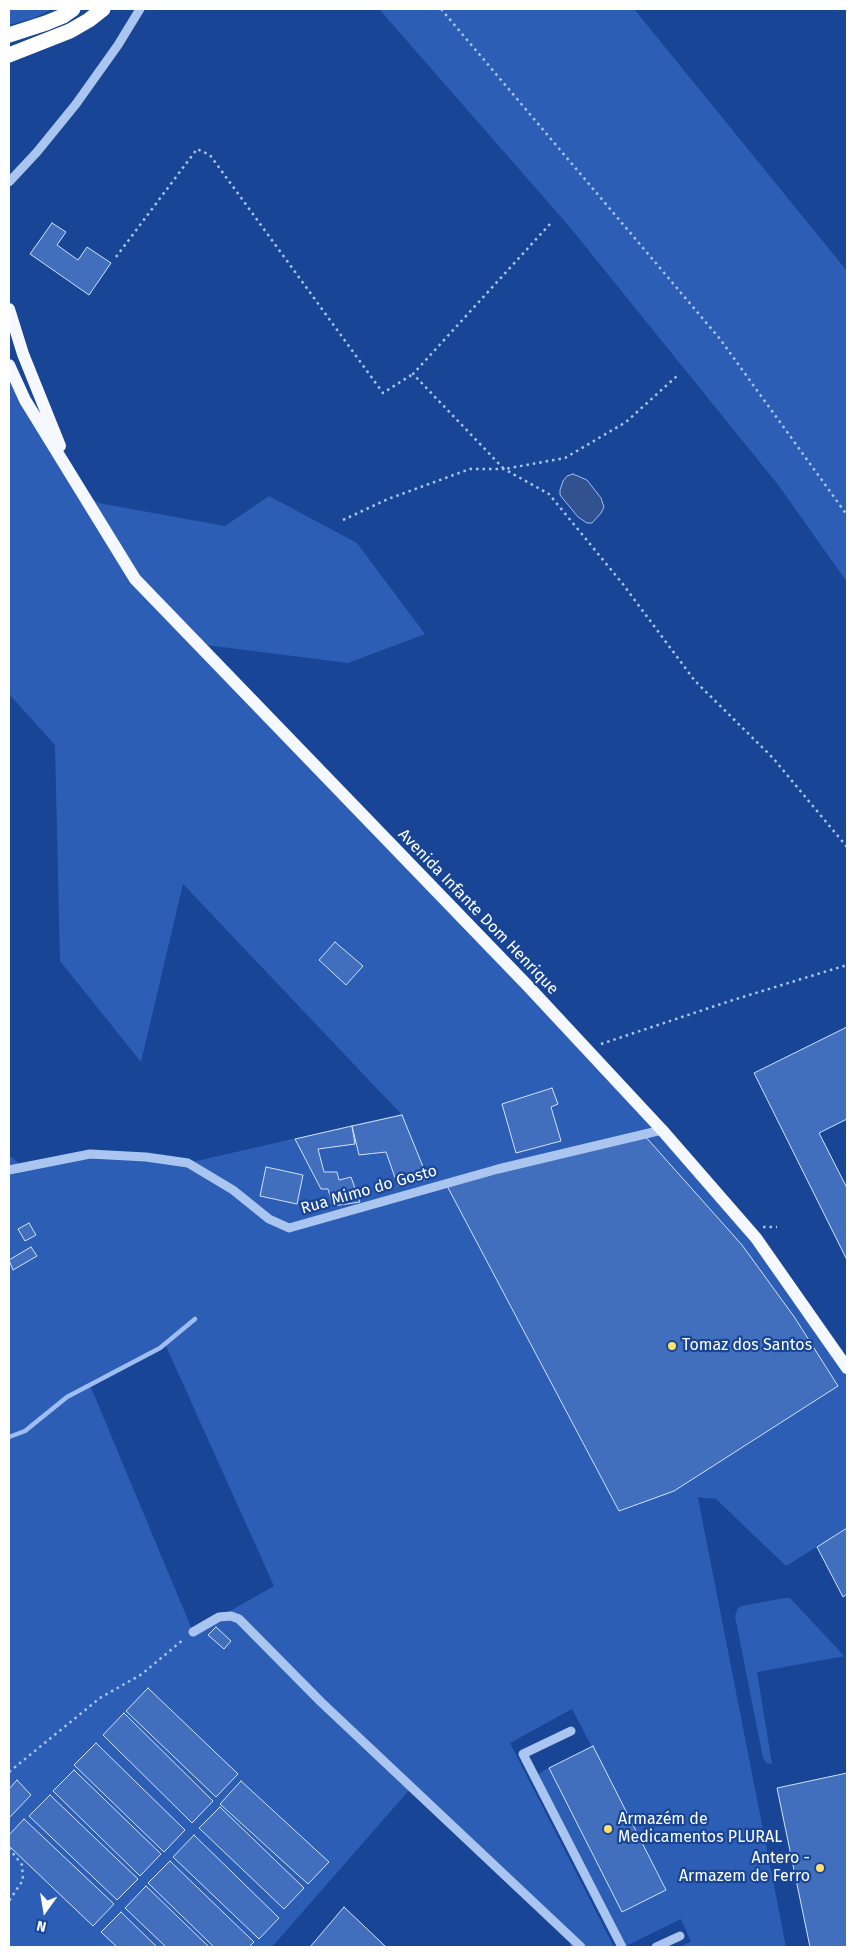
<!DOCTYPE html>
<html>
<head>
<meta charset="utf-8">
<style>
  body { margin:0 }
  #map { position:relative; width:856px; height:1956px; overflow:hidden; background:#184596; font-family:"Fira Sans",sans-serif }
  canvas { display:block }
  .frame { position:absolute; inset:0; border:10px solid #fff; pointer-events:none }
  .north { position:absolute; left:20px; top:1886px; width:50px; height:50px; -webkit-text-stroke:4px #184596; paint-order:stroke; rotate:193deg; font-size:14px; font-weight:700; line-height:20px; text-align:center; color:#fff }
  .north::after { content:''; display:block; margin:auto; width:18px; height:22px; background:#fff; clip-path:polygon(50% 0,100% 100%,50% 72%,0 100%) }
</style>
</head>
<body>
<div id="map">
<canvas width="856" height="1956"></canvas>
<div class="frame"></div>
<div class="north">N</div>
</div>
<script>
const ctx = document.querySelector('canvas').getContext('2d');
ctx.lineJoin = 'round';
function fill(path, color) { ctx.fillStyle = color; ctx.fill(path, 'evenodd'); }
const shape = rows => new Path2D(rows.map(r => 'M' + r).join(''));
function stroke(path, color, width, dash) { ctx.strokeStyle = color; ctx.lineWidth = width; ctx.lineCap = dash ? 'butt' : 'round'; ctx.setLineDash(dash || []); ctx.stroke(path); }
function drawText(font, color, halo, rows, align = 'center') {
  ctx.font = font + ' "Fira Sans",sans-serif'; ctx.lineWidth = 4.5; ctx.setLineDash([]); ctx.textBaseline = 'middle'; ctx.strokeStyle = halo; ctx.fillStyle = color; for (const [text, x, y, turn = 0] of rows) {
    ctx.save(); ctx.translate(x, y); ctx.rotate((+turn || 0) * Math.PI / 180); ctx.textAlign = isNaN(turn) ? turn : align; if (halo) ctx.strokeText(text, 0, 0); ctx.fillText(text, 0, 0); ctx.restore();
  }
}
fill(shape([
  [9,9,53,9,34,18,9,25],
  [379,9,634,9,847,271,847,582,779,486,568,225],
  [9,365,77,487,98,503,225,526,269,496,357,543,425,634,348,663,198,644,662,1130,847,1362,847,1528,786,1566,716,1499,695,1497,698,1498,786,1947,679,1947,691,1942,681,1919,626,1946,538,1774,549,1768,622,1912,666,1889,572,1709,510,1743,614,1947,568,1947,573,1941,411,1788,272,1947,9,1947,9,1155,23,1167,90,1154,188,1163,401,1114,183,884,141,1062,60,961,55,745,9,694],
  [446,1184,795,1318,838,1386,674,1490,619,1511],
  [165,1344,274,1586,193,1632,90,1385],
  [784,1598,790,1598,847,1659,847,1667,845,1656,757,1672,772,1764,767,1763,763,1758,735,1616,738,1608,742,1606]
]), '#2c5eb5');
const water = shape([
  [573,474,587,480,601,498,604,507,601,513,592,523,587,523,578,517,560,495,560,490,563,481,567,476,573,474]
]);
fill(water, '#31528e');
stroke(water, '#9ebef3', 1);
stroke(shape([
  [9,1437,25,1431,67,1397,160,1348,195,1319]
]), '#9ebef3', 4.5);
const building = shape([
  [52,223,66,232,57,245,78,260,87,247,111,263,89,295,30,254,52,223],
  [335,942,363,966,346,985,319,960,335,942],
  [847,1027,847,1119,819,1133,847,1188,847,1260,754,1073,847,1027],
  [552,1088,558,1104,551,1107,561,1141,516,1153,502,1104,552,1088],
  [402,1115,428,1179,398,1186,386,1152,359,1155,352,1126,402,1115],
  [352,1126,355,1144,318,1149,324,1172,337,1172,339,1180,351,1177,360,1202,333,1206,328,1189,321,1189,295,1139,352,1126],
  [644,1135,742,1245,795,1318,838,1386,674,1491,619,1511,446,1184,644,1135],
  [266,1167,303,1175,297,1204,260,1196,266,1167],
  [29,1223,36,1235,25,1241,18,1229,29,1223],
  [31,1247,37,1256,13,1270,9,1260,31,1247],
  [847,1528,847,1594,843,1597,817,1547,847,1528],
  [216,1627,231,1641,224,1649,208,1635,216,1627],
  [148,1688,238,1774,216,1797,126,1711,148,1688],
  [124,1713,213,1801,192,1823,103,1735,124,1713],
  [96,1743,185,1830,164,1852,74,1765,96,1743],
  [593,1746,666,1890,622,1912,549,1768,593,1746],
  [74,1770,161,1854,140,1876,53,1791,74,1770],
  [847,1773,847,1947,810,1947,777,1788,847,1773],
  [17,1780,31,1795,9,1818,9,1789,17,1780],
  [241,1781,329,1862,308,1884,220,1804,241,1781],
  [50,1795,138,1879,117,1900,29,1816,50,1795],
  [220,1807,304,1888,284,1909,199,1828,220,1807],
  [24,1819,114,1904,93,1926,9,1846,9,1835,24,1819],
  [194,1835,279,1918,259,1939,173,1857,194,1835],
  [170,1861,254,1942,249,1947,214,1947,148,1883,170,1861],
  [146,1886,209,1947,166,1947,125,1908,146,1886],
  [344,1907,386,1947,310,1947,344,1907],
  [121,1912,157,1947,117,1947,101,1932,121,1912]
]);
fill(building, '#416fbe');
stroke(building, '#d2e1fc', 1);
stroke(shape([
  [441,9,720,339,847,515],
  [550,224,413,374,504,469,565,458,626,422,678,375],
  [116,257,197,149,210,155,383,393,413,374],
  [343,520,388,499,470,469,504,469,549,494,622,583,695,681,773,758,847,847],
  [601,1044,733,1000,847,965],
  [763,1227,777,1227],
  [9,1772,100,1698,142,1674,184,1639],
  [9,1848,22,1865,23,1880,9,1901]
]), '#abc5f1', 2.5, [2.5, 4]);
stroke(shape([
  [9,182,37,152,76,104,118,45,140,9],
  [9,1170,90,1154,146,1157,188,1163,233,1190,269,1219,289,1228,498,1169,662,1130],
  [193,1632,219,1617,231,1616,239,1619,321,1702,581,1947],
  [571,1731,523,1754,622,1947],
  [656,1947,680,1936]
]), '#abc5f1', 9);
stroke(shape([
  [9,309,23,354,60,446],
  [9,365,25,400,135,579,527,985,662,1130,756,1238,847,1368]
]), '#f5f8ff', 12);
stroke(shape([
  [9,35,46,23,63,16,73,9],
  [9,55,70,31,89,20,103,9]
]), '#fff', 15);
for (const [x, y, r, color] of [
  [672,1346,5,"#ffe06b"],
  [608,1829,5,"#ffe06b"],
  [820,1868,5,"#ffe06b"]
]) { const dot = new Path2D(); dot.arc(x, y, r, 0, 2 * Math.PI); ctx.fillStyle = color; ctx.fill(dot); stroke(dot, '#184596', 2); }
drawText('16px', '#fff', '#184596', [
  ["Avenida Infante Dom Henrique",478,912,46],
  ["Rua Mimo do Gosto",369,1190,-16]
]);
drawText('16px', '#fff', '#184596', [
  ["Tomaz dos Santos",682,1346],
  ["Armazém de",618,1820],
  ["Medicamentos PLURAL",618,1838],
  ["Antero -",810,1859,"right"],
  ["Armazem de Ferro",810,1877,"right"]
], 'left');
</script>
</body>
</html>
